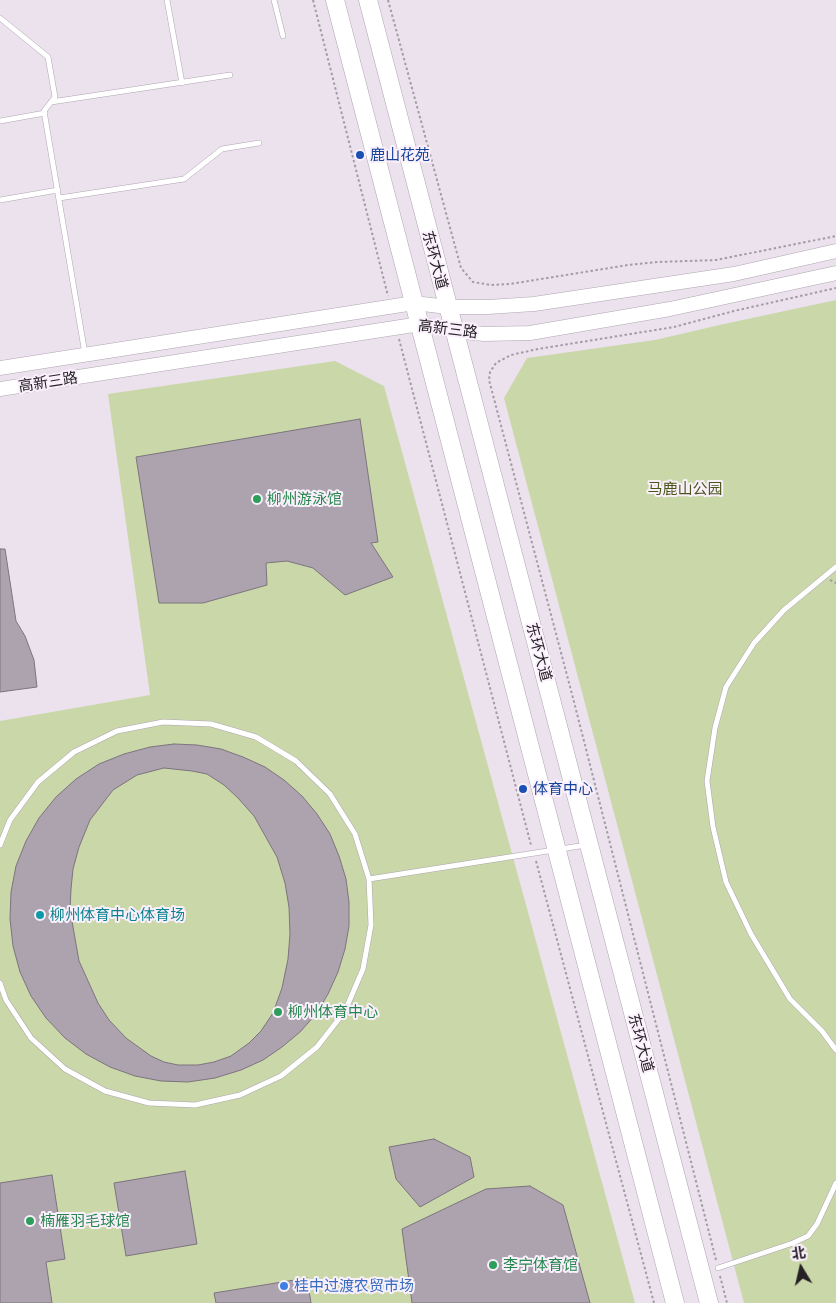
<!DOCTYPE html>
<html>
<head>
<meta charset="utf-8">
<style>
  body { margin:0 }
  #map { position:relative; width:836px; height:1303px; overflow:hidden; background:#ece2ee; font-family:Ubuntu,"Noto Sans SC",sans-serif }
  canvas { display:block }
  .north { position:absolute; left:776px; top:1243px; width:50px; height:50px; -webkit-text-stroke:4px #faf0fc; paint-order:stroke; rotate:351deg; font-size:14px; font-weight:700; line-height:20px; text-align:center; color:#252125 }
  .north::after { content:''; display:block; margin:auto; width:18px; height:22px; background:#252125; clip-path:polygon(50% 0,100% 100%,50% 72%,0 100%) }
</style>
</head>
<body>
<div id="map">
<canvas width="836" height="1303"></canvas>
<div class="north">北</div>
</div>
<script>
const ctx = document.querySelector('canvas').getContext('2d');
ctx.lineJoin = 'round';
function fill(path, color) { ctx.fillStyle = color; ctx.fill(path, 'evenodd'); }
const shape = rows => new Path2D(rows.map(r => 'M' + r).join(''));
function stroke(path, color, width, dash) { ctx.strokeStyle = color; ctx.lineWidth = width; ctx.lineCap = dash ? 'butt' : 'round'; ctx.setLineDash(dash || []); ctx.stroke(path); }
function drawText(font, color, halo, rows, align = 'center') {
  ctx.font = font + ' Ubuntu,"Noto Sans SC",sans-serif'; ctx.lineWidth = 4; ctx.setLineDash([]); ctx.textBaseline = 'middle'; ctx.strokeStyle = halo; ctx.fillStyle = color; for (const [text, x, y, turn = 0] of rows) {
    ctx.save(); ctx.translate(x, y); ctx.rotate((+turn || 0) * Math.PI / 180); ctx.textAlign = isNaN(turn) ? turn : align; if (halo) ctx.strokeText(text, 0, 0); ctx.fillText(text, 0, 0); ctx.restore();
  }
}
fill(shape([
  [836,300,836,1303,744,1303,504,398,527,358,655,340,724,324],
  [335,361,384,386,635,1303,0,1303,0,721,150,695,108,394]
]), '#cad7a8');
const building = shape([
  [360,419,378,542,371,543,393,577,345,595,313,568,287,561,266,563,267,585,203,603,159,603,136,457,360,419],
  [0,549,5,549,16,621,25,636,34,660,37,687,0,692,0,549],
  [174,744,197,745,221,749,243,757,265,767,284,780,302,796,317,814,330,834,339,856,346,879,349,902,349,926,345,949,338,972,328,994,316,1014,300,1032,282,1047,263,1060,241,1070,215,1078,188,1082,161,1081,135,1076,110,1067,86,1054,65,1038,46,1018,31,996,20,972,13,946,10,919,11,892,16,866,26,841,39,818,56,797,76,779,99,764,124,754,150,747,174,744],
  [164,768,192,771,207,774,224,785,238,798,254,816,277,857,285,883,289,907,290,934,288,959,282,988,273,1013,261,1031,249,1043,231,1056,214,1062,198,1065,178,1065,164,1062,151,1056,126,1038,109,1020,98,1003,79,961,70,910,71,889,73,869,79,847,90,820,113,790,137,775,164,768],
  [434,1139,470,1157,474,1177,420,1207,396,1179,389,1147,434,1139],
  [185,1171,197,1244,126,1256,114,1183,185,1171],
  [52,1175,65,1259,46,1262,52,1303,0,1303,0,1183,52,1175],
  [530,1186,563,1205,590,1303,412,1303,402,1229,486,1189,530,1186],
  [307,1278,311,1303,216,1303,214,1293,307,1278]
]);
fill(building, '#ada3ae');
stroke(building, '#7d747f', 1);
const lane = shape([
  [167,0,182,83],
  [274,0,283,36],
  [0,18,48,57,55,97,44,111,85,354],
  [51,102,230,75],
  [0,121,45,113],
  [59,198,184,179,222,149,259,143],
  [0,200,58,190],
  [836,567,784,610,754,643,726,687,715,728,707,781,713,827,726,882,751,934,790,999,822,1031,836,1050],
  [0,845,10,820,38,782,74,752,117,731,163,722,211,724,256,737,296,761,330,794,355,834,369,879,371,925,363,969,345,1011,317,1047,281,1076,240,1095,195,1105,149,1103,105,1091,65,1069,31,1038,6,1000,0,983],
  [369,879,586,845],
  [718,1268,793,1243,808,1236,817,1224,836,1183]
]);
const secondary = shape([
  [0,368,414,303,448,307,488,307,534,304,734,274,836,251],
  [0,389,420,324,455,331,484,334,530,333,670,309,836,273]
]);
const highway = shape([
  [335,0,675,1303],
  [368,0,709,1303]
]);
stroke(lane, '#aea5b0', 6);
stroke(secondary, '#aea5b0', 15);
stroke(highway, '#aea5b0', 19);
stroke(shape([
  [313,0,388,296],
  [388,0,461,268,473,282,491,285,510,284,628,265,658,262,716,260,836,236],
  [399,339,531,845],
  [830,580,836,583],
  [536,861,654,1303],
  [716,1260,573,698,489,380,490,372,496,363,511,355,538,349,674,327,734,311,836,288],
  [720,1276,727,1303]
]), '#a39ba5', 2, [2.5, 2.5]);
stroke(lane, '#fff', 5);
stroke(secondary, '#fff', 14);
stroke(highway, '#fff', 18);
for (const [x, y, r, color] of [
  [360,155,5,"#1a4fb4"],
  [257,499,5,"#2e9e5b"],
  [523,789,5,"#1a4fb4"],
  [40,915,5,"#0f9aa8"],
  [278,1012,5,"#2e9e5b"],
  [30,1221,5,"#2e9e5b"],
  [493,1265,5,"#2e9e5b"],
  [284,1286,5,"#3f7fe0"]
]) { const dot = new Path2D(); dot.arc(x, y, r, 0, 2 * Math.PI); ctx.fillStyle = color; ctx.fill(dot); stroke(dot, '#faf0fc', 2); }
drawText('15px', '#164399', '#faf0fc', [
  ["鹿山花苑",370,155],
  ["体育中心",533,789]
], 'left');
drawText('15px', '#252125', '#faf0fc', [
  ["东环大道",435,260,75],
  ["高新三路",448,329,7],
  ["高新三路",48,382,-9],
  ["东环大道",539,652,75],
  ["东环大道",641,1043,75]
]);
drawText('15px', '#4a571b', '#faf0fc', [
  ["马鹿山公园",685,489]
]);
drawText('15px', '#27864d', '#faf0fc', [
  ["柳州游泳馆",267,499],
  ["柳州体育中心",288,1012],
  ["楠雁羽毛球馆",40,1221],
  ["李宁体育馆",503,1265]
], 'left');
drawText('15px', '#0d838f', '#faf0fc', [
  ["柳州体育中心体育场",50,915]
], 'left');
drawText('15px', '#366cbe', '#faf0fc', [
  ["桂中过渡农贸市场",294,1286]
], 'left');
</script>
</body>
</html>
